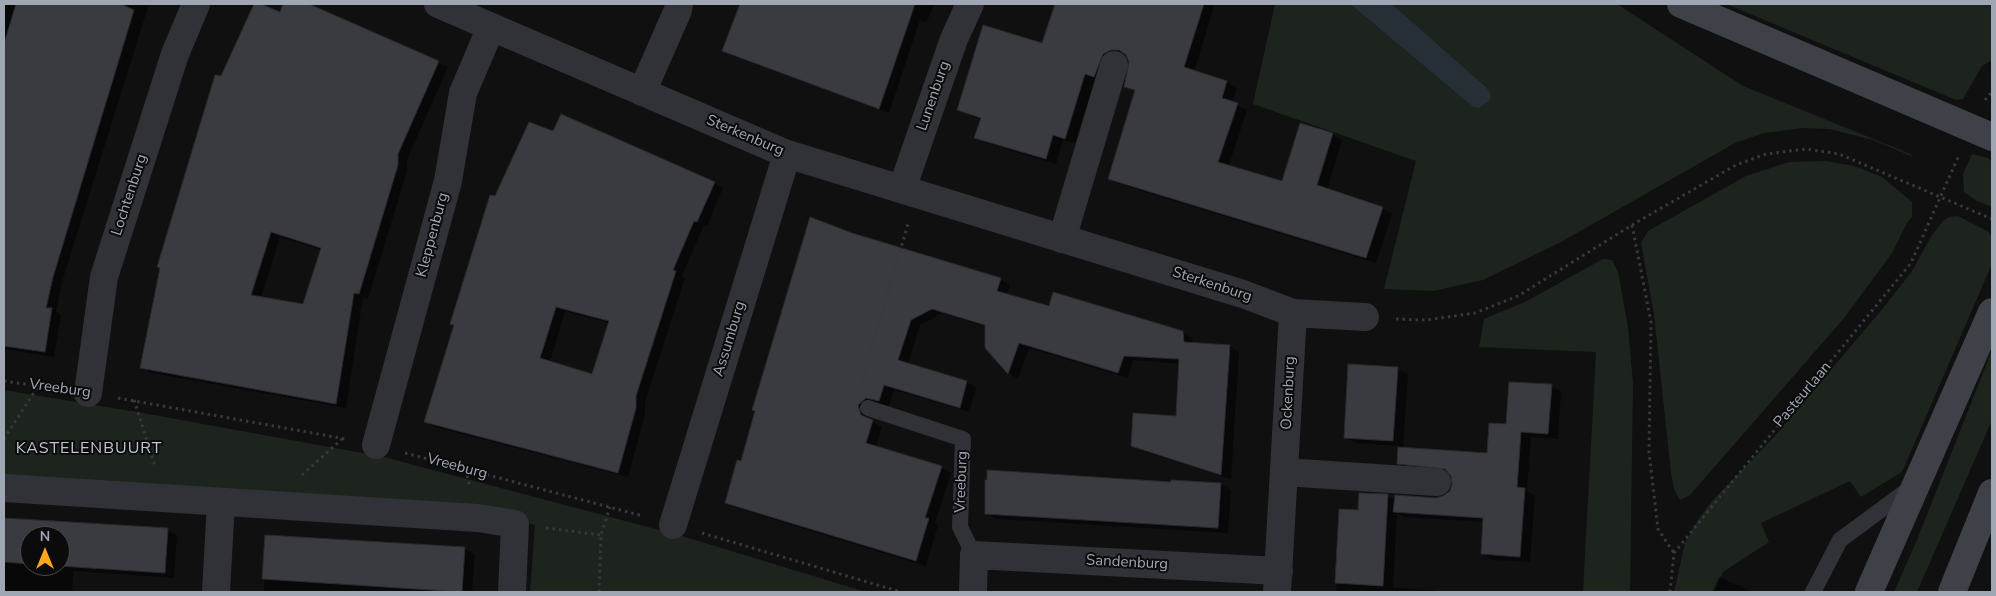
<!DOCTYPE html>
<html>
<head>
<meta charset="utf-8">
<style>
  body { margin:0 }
  #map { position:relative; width:1996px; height:596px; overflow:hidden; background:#101011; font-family:"Nunito Sans",sans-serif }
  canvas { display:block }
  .frame { position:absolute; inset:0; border:5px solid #a0a7b4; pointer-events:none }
  .north { position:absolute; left:20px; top:526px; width:50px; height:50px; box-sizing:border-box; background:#0b0b0c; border:1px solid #47494f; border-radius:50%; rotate:0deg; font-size:14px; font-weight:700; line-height:20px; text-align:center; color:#a0a7b4 }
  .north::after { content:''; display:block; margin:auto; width:18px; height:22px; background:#ffa71a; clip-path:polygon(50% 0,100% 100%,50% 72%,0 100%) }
</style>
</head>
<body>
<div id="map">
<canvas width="1996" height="596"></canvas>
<div class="frame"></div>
<div class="north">N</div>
</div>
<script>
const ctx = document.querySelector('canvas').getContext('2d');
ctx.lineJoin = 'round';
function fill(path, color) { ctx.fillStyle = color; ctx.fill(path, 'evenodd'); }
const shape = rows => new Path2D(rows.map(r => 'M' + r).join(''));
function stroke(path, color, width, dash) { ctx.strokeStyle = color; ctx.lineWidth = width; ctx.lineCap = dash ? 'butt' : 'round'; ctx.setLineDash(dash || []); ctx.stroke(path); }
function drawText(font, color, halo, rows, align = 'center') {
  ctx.font = font + ' "Nunito Sans",sans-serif'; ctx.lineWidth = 4; ctx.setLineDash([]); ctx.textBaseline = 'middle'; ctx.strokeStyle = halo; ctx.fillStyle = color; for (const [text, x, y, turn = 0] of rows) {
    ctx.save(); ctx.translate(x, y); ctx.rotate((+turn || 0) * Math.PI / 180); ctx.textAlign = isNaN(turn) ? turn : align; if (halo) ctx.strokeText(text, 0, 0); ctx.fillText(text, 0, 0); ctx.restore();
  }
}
fill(shape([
  [1275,4,1350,4,1473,107,1490,95,1486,87,1392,4,1617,4,1743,86,1913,155,1911,156,1873,140,1830,129,1802,128,1764,133,1735,143,1561,242,1483,280,1433,291,1384,289,1416,161,1253,104],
  [1726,4,1992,4,1992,60,1982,66,1963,99,1956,100],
  [1972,154,1988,158,1992,162,1992,207,1977,201,1964,192,1963,174],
  [1826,161,1854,166,1882,177,1912,202,1912,217,1907,223,1892,253,1845,317,1690,495,1680,500,1674,489,1671,473,1654,314,1641,243,1648,231,1746,176,1789,162],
  [1958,216,1989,232,1992,237,1992,264,1902,472,1861,497,1850,481,1761,523,1769,542,1723,572,1714,592,1674,592,1685,543,1698,520,1712,501,1774,437,1884,307,1912,271,1932,235,1943,221,1949,217],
  [1603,259,1612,260,1618,272,1628,327,1633,383,1630,592,1583,592,1596,352,1479,347,1484,319,1525,302],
  [1992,350,1992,420,1917,592,1894,592,1917,540],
  [4,390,143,413,384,457,682,536,866,592,530,592,535,525,463,508,4,479]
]), '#1c241d');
fill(shape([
  [1350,4,1392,4,1486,87,1491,95,1489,101,1479,108,1473,107]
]), '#262f36');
fill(shape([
  [4,4,149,4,62,282,56,312,61,315,54,357,4,349],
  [255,4,279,13,284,4,306,4,448,67,407,160,407,171,368,299,363,297,346,408,151,373,142,367,222,78],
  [280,237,321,250,304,306,261,298],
  [741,4,935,4,926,23,920,20,889,113,733,56,723,50],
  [1056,4,1209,4,1214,7,1194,72,1227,82,1237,88,1232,103,1247,110,1229,165,1282,183,1332,134,1342,140,1327,190,1382,208,1392,214,1376,263,1119,184,1109,178,1136,92,1125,86,1131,62,1127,55,1120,55,1104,82,1095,79,1075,143,1063,140,1056,164,986,143,976,137,981,120,958,110,1043,45],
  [554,133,714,183,723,188,707,226,704,225,682,276,685,278,645,402,645,414,628,477,435,427,425,421,496,197],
  [565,311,609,323,593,376,550,362],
  [851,234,1000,279,1010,285,1007,295,1050,308,1182,332,1192,338,1193,344,1229,346,1239,352,1231,479,1142,451,1132,445,1177,417,1180,364,1133,360,1128,378,1029,348,1018,379,1009,373,986,348,986,327,942,313,920,325,908,364,967,382,976,388,969,412,894,390,889,406,877,403,868,410,870,420,882,427,876,447,941,467,951,473,935,523,938,525,926,566,736,508,726,503,741,463],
  [1397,368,1408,375,1403,448,1488,454,1508,426,1551,386,1561,391,1558,439,1531,437,1527,491,1535,495,1530,562,1492,560,1482,554,1484,522,1405,517,1397,513,1393,588,1435,590,1439,592,1336,592,1341,510,1359,511,1360,494,1388,496,1396,500,1437,499,1444,497,1451,492,1454,484,1451,473,1408,469,1398,463,1399,446,1356,443,1345,437],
  [1172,483,1220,484,1231,490,1228,533,997,519,986,513],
  [4,519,167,530,177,535,174,578,74,571,72,592,4,592],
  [30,536,60,536,60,566,30,566],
  [266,536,465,549,475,554,472,592,264,592],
  [1719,577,1753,592,1712,592]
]), '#0007');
const building = shape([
  [16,4,121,4,134,10,53,277,46,308,52,308,45,352,4,346,4,44,16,4],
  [254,4,261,4,280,12,283,4,309,4,439,61,398,154,398,165,359,294,354,293,336,404,140,368,160,268,157,267,205,108,215,75,221,76,254,4],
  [271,232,321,248,303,304,251,295,271,232],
  [740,4,915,4,879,109,722,51,740,4],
  [1055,4,1204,4,1184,67,1227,81,1222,98,1238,103,1218,162,1282,181,1300,123,1333,133,1317,185,1383,207,1366,258,1108,179,1135,90,1124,87,1129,62,1126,55,1119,50,1111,50,1103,54,1094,77,1085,74,1065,139,1053,135,1046,159,974,138,981,118,957,110,983,25,1042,43,1055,4],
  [561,114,715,182,697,222,694,221,673,270,676,271,636,396,636,408,618,473,424,422,454,325,450,324,490,195,495,196,529,122,553,131,561,114],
  [556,307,609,321,592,374,540,358,556,307],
  [810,217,852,233,1001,278,997,291,1049,306,1053,292,1183,331,1184,342,1230,345,1221,475,1131,446,1133,413,1176,416,1179,359,1124,356,1118,373,1019,343,1008,374,985,348,985,325,932,309,911,320,898,360,967,381,960,408,884,385,879,401,866,398,858,405,861,415,873,420,866,443,942,466,925,518,929,518,916,561,725,503,737,460,741,461,755,411,752,410,810,217],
  [1348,364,1398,367,1393,441,1344,438,1348,364],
  [1509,382,1552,384,1548,434,1521,432,1517,487,1525,488,1520,557,1481,554,1483,518,1393,512,1395,495,1436,498,1443,496,1450,491,1452,484,1451,476,1445,469,1397,464,1398,447,1487,453,1489,423,1506,424,1509,382],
  [987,470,1171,482,1171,480,1221,483,1218,528,985,514,985,480,987,480,987,470],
  [1359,493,1388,494,1383,586,1335,583,1339,509,1358,510,1359,493],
  [4,518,168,528,165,573,60,566,60,536,30,536,30,564,4,562,4,518],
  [265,535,465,547,462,592,262,579,265,535]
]);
fill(building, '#3a3b40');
stroke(building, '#2a2a2e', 1);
stroke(shape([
  [1985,100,1992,92],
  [1632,225,1651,322,1649,452,1658,529,1674,553],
  [1396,319,1426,320,1475,313,1518,296,1632,225,1736,165,1766,154,1806,149,1839,154,1992,219],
  [4,381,58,389],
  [864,383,863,378,908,224],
  [118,398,346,439],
  [134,400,155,466],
  [4,439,38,386],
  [405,453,643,516],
  [466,469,470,488],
  [302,475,342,439],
  [546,528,601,535],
  [702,533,901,592],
  [599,592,601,535,610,507],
  [1670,592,1674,553,1911,263,1959,155]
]), '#36393e', 3, [2.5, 4]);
stroke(shape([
  [868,408,963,439,960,527,974,555],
  [1813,592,1840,540,1912,487]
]), '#313237', 16);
stroke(shape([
  [438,4,787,154,1243,294,1293,313,1365,317],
  [642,92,678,10,679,4],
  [902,189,954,39,970,4],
  [1062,239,1114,65],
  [88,393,104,277,175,54,196,4],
  [376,445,448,181,463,93,491,27],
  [1284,472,1437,482],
  [4,488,478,518,515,524,512,592],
  [673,525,787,154],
  [216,592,221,502],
  [973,592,974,555,1279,571],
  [1277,592,1293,313]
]), '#313237', 28);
stroke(shape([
  [1681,4,1992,137],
  [1869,592,1992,312],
  [1952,592,1992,493]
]), '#3e4147', 28);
drawText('15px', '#a0a7b4', '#0b0b0c', [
  ["Lunenburg",934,96,-71],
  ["Sterkenburg",745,136,23],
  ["Lochtenburg",130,195,-72],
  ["Kleppenburg",433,235,-75],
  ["Sterkenburg",1212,285,18],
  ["Assumburg",730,339,-73],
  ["Vreeburg",60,389,8],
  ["Ockenburg",1289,393,-87],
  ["Pasteurlaan",1803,395,-50],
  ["Vreeburg",457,467,15],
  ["Vreeburg",962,482,-88],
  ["Sandenburg",1127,563,3]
]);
ctx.letterSpacing = '1px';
drawText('16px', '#c1c6cf', '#0b0b0c', [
  ["KASTELENBUURT",89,449]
]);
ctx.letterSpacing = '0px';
</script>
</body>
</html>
